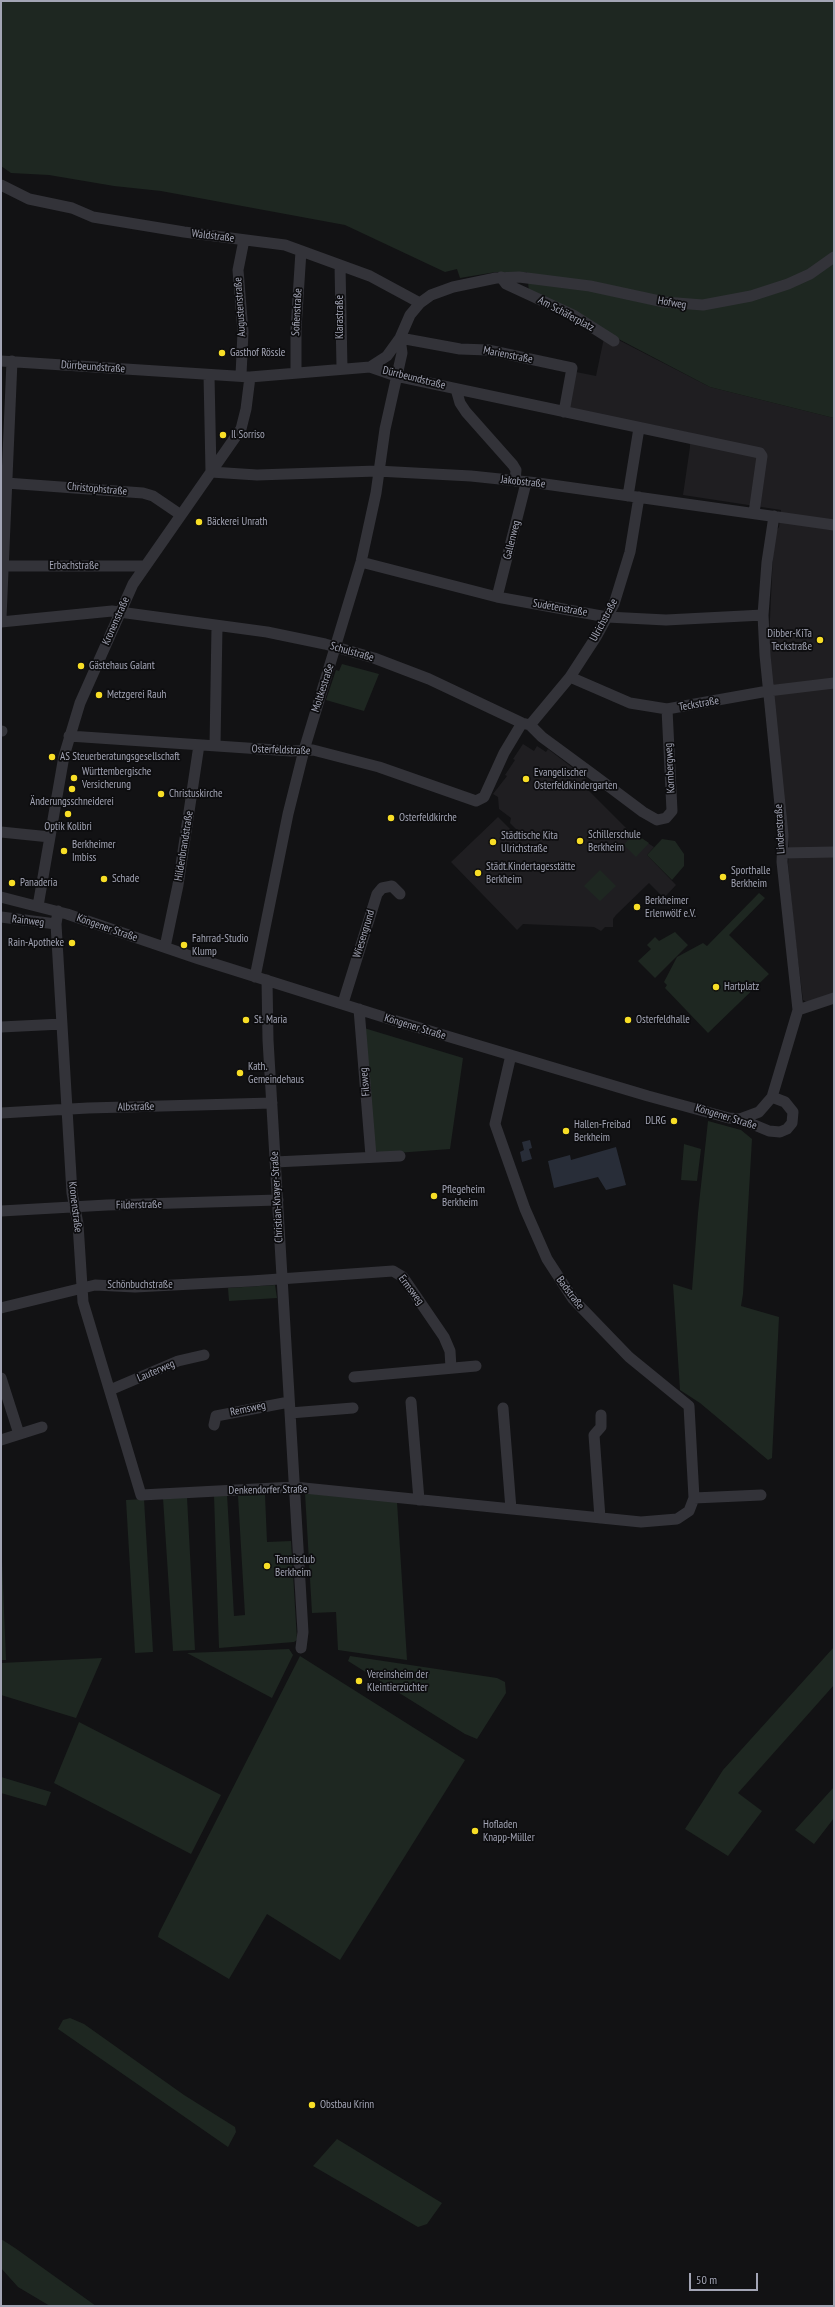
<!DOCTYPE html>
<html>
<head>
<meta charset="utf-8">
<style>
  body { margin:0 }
  #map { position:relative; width:835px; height:2307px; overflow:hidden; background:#121214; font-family:"PT Sans Narrow",sans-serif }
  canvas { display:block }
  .frame { position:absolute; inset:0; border:2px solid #a3a5b5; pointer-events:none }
  .scale { position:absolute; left:689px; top:2273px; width:69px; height:18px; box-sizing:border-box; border:2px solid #a3a5b5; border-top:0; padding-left:5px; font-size:12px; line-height:14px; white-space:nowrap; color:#a3a5b5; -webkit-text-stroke:3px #0d0d0f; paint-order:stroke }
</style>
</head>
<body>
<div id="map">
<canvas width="835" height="2307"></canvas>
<div class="frame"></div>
<div class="scale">50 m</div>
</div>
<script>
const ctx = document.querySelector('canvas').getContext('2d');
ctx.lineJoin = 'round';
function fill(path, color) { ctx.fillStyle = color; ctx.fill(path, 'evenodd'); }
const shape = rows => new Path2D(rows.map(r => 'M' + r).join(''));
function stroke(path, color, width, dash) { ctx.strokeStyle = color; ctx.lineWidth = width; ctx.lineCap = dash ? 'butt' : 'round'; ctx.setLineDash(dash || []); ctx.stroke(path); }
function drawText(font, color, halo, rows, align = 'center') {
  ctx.font = font + ' "PT Sans Narrow",sans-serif'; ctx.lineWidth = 3.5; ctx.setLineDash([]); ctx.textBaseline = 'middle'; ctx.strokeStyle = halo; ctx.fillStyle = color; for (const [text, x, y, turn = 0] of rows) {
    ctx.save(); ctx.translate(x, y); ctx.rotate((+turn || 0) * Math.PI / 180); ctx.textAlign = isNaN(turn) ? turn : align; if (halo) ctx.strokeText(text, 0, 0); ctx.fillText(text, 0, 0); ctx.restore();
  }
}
fill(shape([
  [605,333,710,387,834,418,834,993,807,1002,803,1000,794,929,788,865,789,847,774,714,769,640,774,533,779,527,781,510,683,495,690,447,690,433,568,408,576,372,596,376],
  [523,744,534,751,537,746,546,752,548,749,586,778,582,784,629,831,654,847,647,855,676,885,664,898,649,883,616,915,613,919,613,927,605,927,601,931,594,927,523,924,517,930,451,862,498,817,519,838,522,835,510,823,511,818,499,809,498,797,493,794,507,776,505,775,515,760,513,759]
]), '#1f1e21');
fill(shape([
  [1,1,834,1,834,418,710,387,529,292,527,272,496,272,460,278,457,269,445,272,345,225,161,191,114,186,49,175,11,173,1,166],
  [342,664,379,674,364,711,326,700,336,670,339,671],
  [634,833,649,843,636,857,624,845],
  [662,839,675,841,684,854,684,866,672,880,647,855],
  [600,870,616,886,600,901,584,886],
  [759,893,765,898,729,935,769,974,708,1033,665,988,667,985,664,982,677,957,703,943,707,946],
  [675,932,688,945,655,978,638,961,651,949,647,945,655,937,659,941],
  [364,1028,463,1058,450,1149,383,1154,374,1150],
  [708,1121,741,1130,752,1139,743,1294,741,1306,779,1317,772,1458,768,1460,700,1403,680,1390,673,1284,692,1290,698,1213],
  [684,1144,701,1149,697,1181,681,1180],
  [275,1285,277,1298,229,1301,228,1288],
  [305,1493,397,1502,407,1660,338,1650,336,1612,312,1613],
  [227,1494,234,1616,245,1615,238,1496,265,1495,267,1542,291,1541,297,1640,294,1642,219,1648,214,1495],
  [187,1497,195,1650,173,1651,163,1498],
  [144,1499,153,1652,135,1653,126,1500],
  [1,1536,6,1660,1,1660],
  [834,1647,834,1685,738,1793,762,1811,728,1856,685,1829,723,1770],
  [289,1649,293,1655,272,1698,187,1653],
  [300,1656,465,1760,340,1960,267,1914,229,1979,158,1937,159,1933],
  [350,1656,497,1678,505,1682,506,1693,477,1739,465,1734,348,1661],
  [102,1658,76,1718,1,1695,1,1663],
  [79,1722,221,1795,191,1854,54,1783],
  [1,1777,51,1792,46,1806,1,1793],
  [834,1787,834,1818,814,1844,795,1830],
  [70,2018,84,2024,184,2095,235,2127,236,2132,228,2147,58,2029,63,2020],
  [337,2139,442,2203,427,2224,418,2227,313,2166],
  [1,2239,15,2248,96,2306,50,2306,18,2287,1,2268]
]), '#1e2721');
fill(shape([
  [530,1140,532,1148,529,1149,532,1159,522,1162,520,1152,524,1150,522,1142],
  [616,1147,626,1185,606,1190,598,1177,554,1188,548,1161,570,1155,571,1160]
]), '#282d38');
stroke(shape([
  [1,185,29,199,72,208,93,217,184,232,285,245,370,276,420,303],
  [340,265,342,368],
  [501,277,506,284,573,315,614,341],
  [400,338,460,349,488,350,572,368,564,412],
  [1,361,250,377,370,367,396,376,760,453,762,456,754,513],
  [370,367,387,356,400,338,410,315,420,303,431,295,453,287,496,278,519,277,590,286,664,302,703,305,751,296,788,284,810,274,834,257],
  [296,372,296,329,301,251],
  [209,375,211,472],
  [241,375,243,332,238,270,244,240],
  [456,389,460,403,466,412,513,465,516,470,515,481],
  [211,472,257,475,377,471,471,476,538,483,834,525],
  [6,483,143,493,153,496,181,515],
  [628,496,639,428],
  [361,562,497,597,607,617,666,620,763,615],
  [4,566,143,566],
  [497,597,526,483],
  [1,618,12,361],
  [1,622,112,611,267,632,325,644,374,658,429,679,522,723,530,725,542,737,595,776,643,812,657,820,666,818,672,811,667,709],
  [570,677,630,703,667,709,768,691,834,683],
  [530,725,570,677,596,637,614,604,630,552,639,497],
  [1,731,2,731],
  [69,736,291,751,313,750,379,767,476,801,484,797,504,753,522,723],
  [215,746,217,626],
  [1,832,50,837],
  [782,853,834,852],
  [1,897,67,914,199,959,393,1020,648,1096,729,1118,740,1119,769,1131,780,1132,787,1129,792,1123,793,1112,785,1102,772,1097],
  [38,906,64,756,80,703,133,584,241,429,246,409,250,377],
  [58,911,56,924,72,1193,78,1224,83,1302,141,1495,294,1487,641,1522,677,1519,689,1511,694,1498,689,1406,629,1357,573,1299,547,1259,525,1209,495,1124,511,1055],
  [1,917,56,924],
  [165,947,178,885,199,745],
  [255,977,288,814,304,750,361,562,376,493,385,429,402,353,400,338],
  [267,980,268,1040,303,1632,301,1648],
  [343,1003,377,894,382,888,392,886,400,894],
  [359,1009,371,1156],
  [798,1010,834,998],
  [1,1027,62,1024],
  [1,1113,88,1108,272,1103],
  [740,1119,759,1112,772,1097,798,1010,782,862,783,835,765,655,763,615,767,562,774,516],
  [275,1162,400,1156],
  [1,1211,107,1205,278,1200],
  [1,1308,95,1285,135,1287,251,1281,393,1271,403,1277,444,1337,450,1351,451,1368],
  [354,1377,476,1366],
  [1,1378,19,1434],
  [110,1390,178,1361,204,1355],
  [411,1402,419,1500],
  [503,1408,511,1509],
  [290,1413,353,1408],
  [214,1425,216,1416,289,1402],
  [1,1440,42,1427],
  [694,1498,761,1495],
  [600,1518,594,1435,601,1427,601,1415]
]), '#333339', 11);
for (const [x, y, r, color] of [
  [222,353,4,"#f8de26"],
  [223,435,4,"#f8de26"],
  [199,522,4,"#f8de26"],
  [820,640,4,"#f8de26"],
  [81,666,4,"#f8de26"],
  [99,695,4,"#f8de26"],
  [52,757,4,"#f8de26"],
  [74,778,4,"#f8de26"],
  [526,779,4,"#f8de26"],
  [72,789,4,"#f8de26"],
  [161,794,4,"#f8de26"],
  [68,814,4,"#f8de26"],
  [391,818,4,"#f8de26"],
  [580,841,4,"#f8de26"],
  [493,842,4,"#f8de26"],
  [64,851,4,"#f8de26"],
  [478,873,4,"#f8de26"],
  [723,877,4,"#f8de26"],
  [104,879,4,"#f8de26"],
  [12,883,4,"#f8de26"],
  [637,907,4,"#f8de26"],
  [72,943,4,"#f8de26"],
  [184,945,4,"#f8de26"],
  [716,987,4,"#f8de26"],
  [246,1020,4,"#f8de26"],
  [628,1020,4,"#f8de26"],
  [240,1073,4,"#f8de26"],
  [674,1121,4,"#f8de26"],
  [566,1131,4,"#f8de26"],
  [434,1196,4,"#f8de26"],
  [267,1566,4,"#f8de26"],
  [359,1681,4,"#f8de26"],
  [475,1831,4,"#f8de26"],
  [312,2105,4,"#f8de26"]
]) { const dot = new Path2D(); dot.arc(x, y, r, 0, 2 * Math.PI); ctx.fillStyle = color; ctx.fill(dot); stroke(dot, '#0d0d0f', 1.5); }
drawText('11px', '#a3a5b5', '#0d0d0f', [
  ["Waldstraße",213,236,7],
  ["Hofweg",672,303,9],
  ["Augustenstraße",240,307,-94],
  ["Sofienstraße",297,312,-87],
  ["Am Schäferplatz",566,314,28],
  ["Klarastraße",340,317,-90],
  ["Marienstraße",508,355,11],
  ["Dürrbeundstraße",93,367,4],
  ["Dürrbeundstraße",414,378,14],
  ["Jakobstraße",523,482,6],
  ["Christophstraße",97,489,5],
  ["Gallenweg",512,540,-76],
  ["Erbachstraße",74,566],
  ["Sudetenstraße",560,608,10],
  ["Ulrichstraße",604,620,-62],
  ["Kronenstraße",116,621,-66],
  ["Schulstraße",352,652,16],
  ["Moltkestraße",323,688,-72],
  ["Teckstraße",699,704,-10],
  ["Osterfeldstraße",281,750,2],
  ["Kornbergweg",670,768,-93],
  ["Lindenstraße",780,829,-93],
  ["Hildenbrandstraße",184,846,-81],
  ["Rainweg",28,921,7],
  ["Köngener Straße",107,928,19],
  ["Wiesengrund",364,934,-73],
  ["Köngener Straße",415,1027,17],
  ["Filsweg",365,1082,-95],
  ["Albstraße",136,1107,-1],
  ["Köngener Straße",726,1117,17],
  ["Christian-Knayer-Straße",277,1197,-93],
  ["Filderstraße",139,1205,-1],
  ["Kronenstraße",75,1207,83],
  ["Schönbuchstraße",140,1285],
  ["Ermsweg",411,1290,53],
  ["Badstraße",570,1293,53],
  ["Lauterweg",156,1371,-23],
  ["Remsweg",248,1409,-12],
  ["Denkendorfer Straße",268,1490,-1]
]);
drawText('11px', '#a3a5b5', '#0d0d0f', [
  ["Gasthof Rössle",230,353],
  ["Il Sorriso",231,435],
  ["Bäckerei Unrath",207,522],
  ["Dibber-KiTa",812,634,"right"],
  ["Teckstraße",812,647,"right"],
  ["Gästehaus Galant",89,666],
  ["Metzgerei Rauh",107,695],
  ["AS Steuerberatungsgesellschaft",60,757],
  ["Württembergische",82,772],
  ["Versicherung",82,785],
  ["Evangelischer",534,773],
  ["Osterfeldkindergarten",534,786],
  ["Christuskirche",169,794],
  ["Änderungsschneiderei",72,802,"center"],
  ["Osterfeldkirche",399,818],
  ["Optik Kolibri",68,827,"center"],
  ["Schillerschule",588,835],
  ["Berkheim",588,848],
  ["Städtische Kita",501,836],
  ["Ulrichstraße",501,849],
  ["Berkheimer",72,845],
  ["Imbiss",72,858],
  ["Städt.Kindertagesstätte",486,867],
  ["Berkheim",486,880],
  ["Sporthalle",731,871],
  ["Berkheim",731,884],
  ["Schade",112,879],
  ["Panaderia",20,883],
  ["Berkheimer",645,901],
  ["Erlenwölf e.V.",645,914],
  ["Fahrrad-Studio",192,939],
  ["Klump",192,952],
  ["Rain-Apotheke",64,943,"right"],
  ["Hartplatz",724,987],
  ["St. Maria",254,1020],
  ["Osterfeldhalle",636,1020],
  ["Kath.",248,1067],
  ["Gemeindehaus",248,1080],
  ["DLRG",666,1121,"right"],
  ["Hallen-Freibad",574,1125],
  ["Berkheim",574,1138],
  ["Pflegeheim",442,1190],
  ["Berkheim",442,1203],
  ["Tennisclub",275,1560],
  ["Berkheim",275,1573],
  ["Vereinsheim der",367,1675],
  ["Kleintierzüchter",367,1688],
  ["Hofladen",483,1825],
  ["Knapp-Müller",483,1838],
  ["Obstbau Krinn",320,2105]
], 'left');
</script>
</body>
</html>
